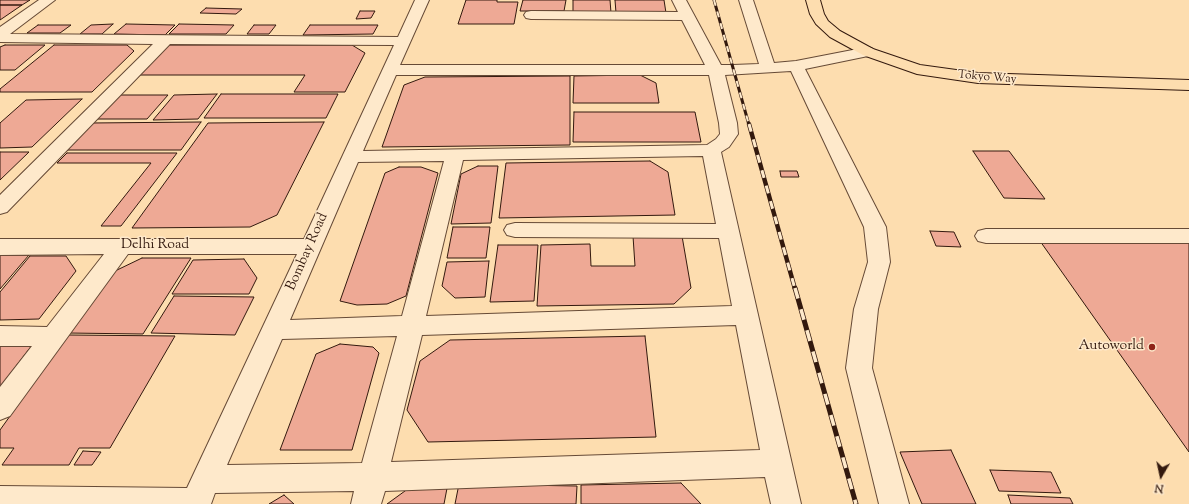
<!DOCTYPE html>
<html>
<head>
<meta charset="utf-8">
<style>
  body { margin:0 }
  #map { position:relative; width:1189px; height:504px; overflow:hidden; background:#fdddaf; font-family:"Sorts Mill Goudy",serif }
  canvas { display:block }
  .north { position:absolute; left:1141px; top:456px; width:40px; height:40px; -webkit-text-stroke:3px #fee9cb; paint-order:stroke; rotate:189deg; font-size:11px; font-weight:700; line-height:16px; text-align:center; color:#33190e }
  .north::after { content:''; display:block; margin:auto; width:14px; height:18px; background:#33190e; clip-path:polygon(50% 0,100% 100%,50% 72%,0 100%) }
</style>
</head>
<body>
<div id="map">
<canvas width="1189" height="504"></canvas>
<div class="north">N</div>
</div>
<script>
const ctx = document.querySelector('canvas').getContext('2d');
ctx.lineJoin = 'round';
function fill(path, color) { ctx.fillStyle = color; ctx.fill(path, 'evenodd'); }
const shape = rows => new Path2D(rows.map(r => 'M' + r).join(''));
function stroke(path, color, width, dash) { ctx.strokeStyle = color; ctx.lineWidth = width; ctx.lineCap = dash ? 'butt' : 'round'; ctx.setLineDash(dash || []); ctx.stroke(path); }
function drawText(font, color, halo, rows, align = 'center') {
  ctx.font = font + ' "Sorts Mill Goudy",serif'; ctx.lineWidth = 3; ctx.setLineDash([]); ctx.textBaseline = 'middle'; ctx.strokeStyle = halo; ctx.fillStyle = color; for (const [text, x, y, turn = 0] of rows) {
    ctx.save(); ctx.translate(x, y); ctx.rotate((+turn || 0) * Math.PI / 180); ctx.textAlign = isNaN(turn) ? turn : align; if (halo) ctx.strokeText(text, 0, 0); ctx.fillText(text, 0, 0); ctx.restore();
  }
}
const building = shape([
  [0,0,30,0,22,5,0,5,0,0],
  [466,0,497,0,497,2,518,2,514,24,458,24,466,0],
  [523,0,566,0,564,11,520,11,523,0],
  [573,0,610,0,611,13,573,13,573,0],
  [615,0,664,0,666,13,616,13,615,0],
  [0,5,22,5,0,20,0,5],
  [206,8,242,9,236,14,200,13,206,8],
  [360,11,375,11,371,18,356,19,360,11],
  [113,24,102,34,80,34,91,25,113,24],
  [126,24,175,25,165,35,114,34,126,24],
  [179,24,234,25,226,34,169,34,179,24],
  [38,25,71,25,60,33,27,33,38,25],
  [254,25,276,25,269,34,247,34,254,25],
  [310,25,378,25,373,34,303,35,310,25],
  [5,45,45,45,15,70,0,70,0,47,5,45],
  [54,45,127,45,134,51,92,92,0,92,0,89,54,45],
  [166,45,352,45,365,53,345,92,294,92,305,75,137,75,166,45],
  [640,75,656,83,659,103,573,103,574,76,640,75],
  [570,76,570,145,382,147,404,85,425,77,570,76],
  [217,94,198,119,153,120,174,95,217,94],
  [221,94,338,94,326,118,204,118,221,94],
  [117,95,168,95,147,119,93,119,117,95],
  [82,99,32,147,0,148,0,123,26,100,82,99],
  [574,112,695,112,701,142,573,142,574,112],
  [201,122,181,150,63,150,90,123,201,122],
  [324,122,277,215,250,227,132,228,208,123,324,122],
  [973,151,1009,151,1045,199,1004,198,973,151],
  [0,152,29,152,0,180,0,152],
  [67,153,177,153,121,226,101,226,151,163,57,163,67,153],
  [650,161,668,172,675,215,499,218,506,163,650,161],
  [478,166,498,166,491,223,451,224,461,174,478,166],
  [399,167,421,167,438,173,406,296,387,304,357,305,340,301,385,173,399,167],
  [780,171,797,171,799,177,781,177,780,171],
  [453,227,490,227,486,258,447,258,453,227],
  [930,231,954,232,961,247,936,246,930,231],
  [633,236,682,236,691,288,674,304,537,306,541,245,590,244,591,266,635,266,633,236],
  [1189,238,1189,452,1040,241,1189,238],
  [498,245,538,245,534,301,490,302,498,245],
  [0,255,29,255,0,289,0,255],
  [30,256,66,256,76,271,39,319,0,320,0,292,30,256],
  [142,258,191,258,143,334,68,333,115,271,142,258],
  [244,259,257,278,249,294,172,294,193,260,244,259],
  [489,261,485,297,455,298,442,286,447,262,489,261],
  [174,296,254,297,235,335,151,333,174,296],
  [68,335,175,336,110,448,79,448,69,465,2,465,14,448,0,448,0,430,68,335],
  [645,336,656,437,428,442,407,410,420,361,450,340,645,336],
  [0,340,36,340,0,387,0,340],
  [340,344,373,347,379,353,352,450,280,450,316,354,340,344],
  [951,450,976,504,922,504,900,452,951,450],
  [83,451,101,452,92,465,74,465,83,451],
  [990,470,1051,472,1061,493,999,491,990,470],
  [416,483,448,483,444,504,387,504,416,483],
  [681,483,701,504,581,504,581,485,681,483],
  [459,484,577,486,576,504,455,504,459,484],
  [284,495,294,504,269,504,284,495],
  [1008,495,1070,498,1073,504,1011,504,1008,495]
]);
fill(building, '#eea995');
stroke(building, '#33190e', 1);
const minor = shape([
  [39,0,55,0,10,34,398,37,415,0,429,0,400,65,705,65,682,20,531,19,526,18,524,15,526,12,531,11,678,12,672,0,686,0,721,65,733,65,759,64,739,0,753,0,774,63,796,61,868,47,873,49,876,52,873,55,805,69,886,227,890,262,878,309,872,368,909,504,879,504,846,368,854,309,868,262,864,227,791,71,725,75,737,123,738,134,729,147,721,152,801,504,771,504,765,477,385,491,381,504,351,504,354,491,215,493,211,504,0,504,0,486,187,488,297,254,128,254,10,416,0,420,0,387,32,346,0,346,0,326,47,327,104,254,0,255,0,239,304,239,394,45,170,44,7,212,0,214,0,195,153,44,0,42,0,27,39,0],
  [396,75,709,75,719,123,720,134,716,139,707,145,363,151,396,75],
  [703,156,716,224,515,223,507,225,504,230,507,235,515,237,719,238,732,306,426,316,463,160,703,156],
  [444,161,402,316,290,320,358,162,444,161],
  [736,325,760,450,391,462,422,335,736,325],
  [397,336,362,463,227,465,282,339,397,336],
  [986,229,1189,229,1189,243,986,243,978,241,975,236,978,231,986,229]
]);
const major = shape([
  [806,0,820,0,824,14,828,21,840,31,873,49,920,65,978,73,1189,80,1189,90,978,83,917,74,863,55,830,37,816,24,810,14,806,0]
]);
stroke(minor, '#664a36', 2);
stroke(major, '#33190e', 2);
fill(minor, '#fee9cb');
fill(major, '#fdddaf');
const railFar2 = shape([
  [714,0,749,125]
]);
const railFar1 = shape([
  [749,124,795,289]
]);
const rail = shape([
  [795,288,856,504]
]);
stroke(railFar2, '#33190e', 3);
stroke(railFar1, '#33190e', 4.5);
stroke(rail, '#33190e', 5);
stroke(railFar2, '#fee9cb', 2, [6]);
stroke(railFar1, '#fee9cb', 3, [8]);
stroke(rail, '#fee9cb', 3.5, [11]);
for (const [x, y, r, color] of [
  [1152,347,4,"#8f2418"]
]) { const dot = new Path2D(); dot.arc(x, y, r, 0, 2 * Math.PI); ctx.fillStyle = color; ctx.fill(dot); stroke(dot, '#fee9cb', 1.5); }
drawText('12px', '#33190e', '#fee9cb', [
  ["Tokyo Way",987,78,5]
]);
drawText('14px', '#33190e', '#fee9cb', [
  ["Delhi Road",155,246],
  ["Bombay Road",308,252,-66]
]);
drawText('14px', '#33190e', '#fee9cb', [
  ["Autoworld",1144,347]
], 'right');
</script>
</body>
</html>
